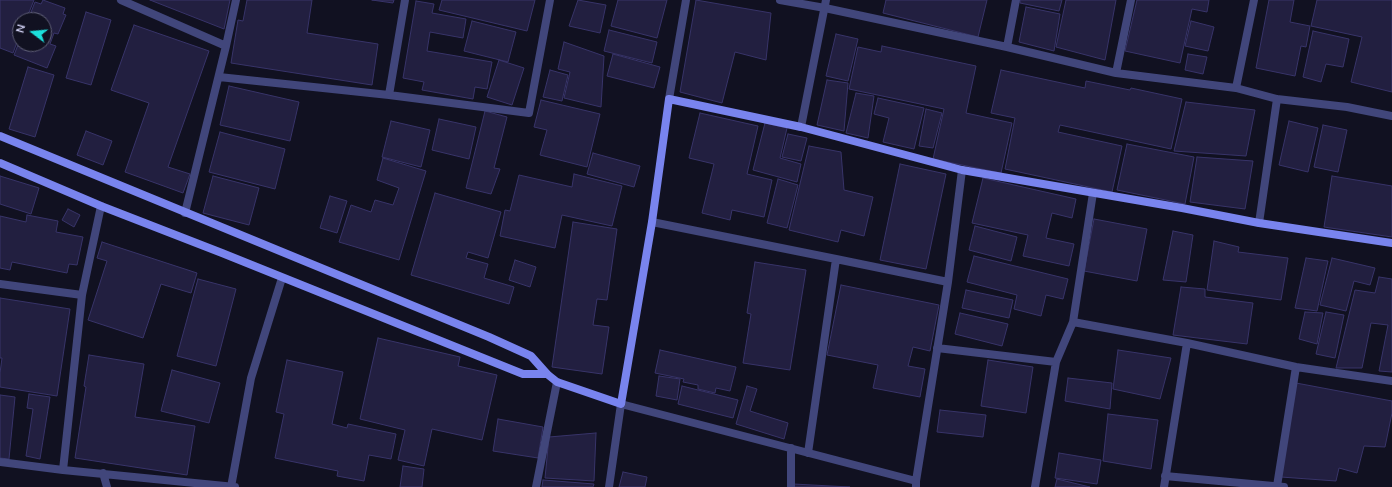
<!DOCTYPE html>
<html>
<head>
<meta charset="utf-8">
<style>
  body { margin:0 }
  #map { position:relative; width:1392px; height:487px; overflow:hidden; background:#111121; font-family:"Nunito Sans",sans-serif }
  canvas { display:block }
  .north { position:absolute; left:12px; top:12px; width:40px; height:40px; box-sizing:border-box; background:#111121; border:1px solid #606078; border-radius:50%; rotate:286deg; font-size:11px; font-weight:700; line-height:16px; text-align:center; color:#d6d6fa }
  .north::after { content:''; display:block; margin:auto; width:14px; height:18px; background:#1ce0dc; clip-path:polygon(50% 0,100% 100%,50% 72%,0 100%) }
</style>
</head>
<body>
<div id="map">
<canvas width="1392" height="487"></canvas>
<div class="north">N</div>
</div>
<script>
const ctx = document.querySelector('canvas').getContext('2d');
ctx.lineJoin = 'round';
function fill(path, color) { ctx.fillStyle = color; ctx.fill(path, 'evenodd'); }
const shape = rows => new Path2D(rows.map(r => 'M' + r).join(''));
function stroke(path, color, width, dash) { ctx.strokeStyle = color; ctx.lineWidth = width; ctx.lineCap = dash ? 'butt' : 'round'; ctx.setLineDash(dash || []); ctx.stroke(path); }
const building = shape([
  [0,0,34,0,26,20,20,20,20,34,13,53,0,48,0,0],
  [43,0,65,8,63,14,66,15,58,34,54,33,50,44,56,46,47,68,14,55,20,40,20,44,44,44,44,20,28,20,35,2,41,4,43,0],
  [150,0,230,0,224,29,150,0],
  [247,0,312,0,307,33,378,44,372,85,231,63,238,20,243,21,247,0],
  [372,0,394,0,393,3,372,0],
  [442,0,535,0,527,31,439,10,442,0],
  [578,0,606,5,600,33,569,26,578,0],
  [618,0,667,0,657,38,611,26,618,0],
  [696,0,771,13,766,60,735,52,722,103,680,92,696,0],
  [886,0,987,0,978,37,883,13,886,0],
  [1020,0,1062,0,1059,11,1020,3,1020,0],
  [1066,0,1116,0,1105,60,1056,47,1066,0],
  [1137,0,1209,0,1207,12,1192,9,1180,63,1125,51,1137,0],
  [1269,0,1294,0,1290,22,1310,26,1306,47,1301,46,1295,76,1256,68,1269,0],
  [1317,0,1392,0,1392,92,1351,82,1362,37,1311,26,1317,0],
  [416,1,434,4,432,13,466,19,463,38,430,32,427,51,492,62,487,89,475,87,473,99,422,90,424,82,403,78,416,1],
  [1026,7,1060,14,1054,51,1019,42,1026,7],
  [86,12,111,20,91,85,66,78,86,12],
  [472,21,516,32,508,62,464,51,472,21],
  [1191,21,1214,27,1208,51,1185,46,1191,21],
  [134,25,209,51,168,167,190,174,183,193,125,172,149,103,111,90,134,25],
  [609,30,657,42,652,63,604,51,609,30],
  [1313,31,1349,39,1343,67,1326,64,1321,82,1303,77,1313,31],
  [836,34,858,39,848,81,826,76,836,34],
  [564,42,604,56,601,107,564,98,570,72,558,69,564,42],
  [882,46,976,66,966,113,1012,123,1001,173,933,159,944,109,849,89,858,47,881,52,882,46],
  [613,54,660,67,654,88,607,76,613,54],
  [1188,54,1207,57,1203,74,1185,70,1188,54],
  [499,60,524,68,512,105,487,97,499,60],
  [28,67,54,75,35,137,9,129,28,67],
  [550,70,568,75,562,101,543,97,550,70],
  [1001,70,1085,88,1086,81,1130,90,1131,88,1182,99,1171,149,1060,125,1058,132,1122,146,1112,192,1005,169,1015,118,991,113,1001,70],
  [827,80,848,83,844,131,817,125,827,80],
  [229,86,299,102,290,141,220,125,229,86],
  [856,93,874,96,868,138,846,133,856,93],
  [878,98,924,108,914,149,883,142,889,118,874,114,878,98],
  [541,100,600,114,587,167,540,155,547,130,534,127,541,100],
  [1186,102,1255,110,1246,156,1174,151,1186,102],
  [926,109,942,113,933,148,919,146,926,109],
  [485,111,507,117,494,168,500,169,491,194,466,188,485,111],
  [700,113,758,126,747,174,772,180,764,217,732,210,730,220,702,213,714,164,689,158,700,113],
  [439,119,476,127,469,159,432,150,439,119],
  [391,121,430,130,421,167,382,157,391,121],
  [1289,121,1318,128,1308,172,1279,165,1289,121],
  [765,123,787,128,780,158,801,164,797,182,753,170,765,123],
  [1323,125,1347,130,1338,172,1314,167,1323,125],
  [86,131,112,141,103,165,77,155,86,131],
  [220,132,285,149,275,189,209,172,220,132],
  [788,134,807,138,801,161,782,157,788,134],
  [1127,144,1194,157,1185,204,1117,190,1127,144],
  [809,146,841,152,844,190,873,197,864,236,841,230,838,242,789,230,809,146],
  [593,153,640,166,634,187,587,174,593,153],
  [1197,157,1253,161,1245,209,1190,202,1197,157],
  [383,158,426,171,399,260,339,242,351,205,371,212,375,200,393,205,399,188,377,180,383,158],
  [900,164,946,174,926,269,880,260,900,164],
  [574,174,622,186,612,226,562,215,555,248,500,236,505,210,510,211,519,175,572,187,574,174],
  [0,176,39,188,31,214,0,204,0,176],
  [213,176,259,188,249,225,203,213,213,176],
  [1332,176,1392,186,1392,237,1324,227,1332,176],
  [983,178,1076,199,1072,218,1052,213,1046,238,1074,244,1069,266,1023,256,1028,235,972,223,983,178],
  [778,179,798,185,787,228,767,223,778,179],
  [435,193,501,212,488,258,468,252,466,258,488,264,484,278,514,287,509,304,411,275,435,193],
  [330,196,347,201,337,233,320,228,330,196],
  [68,209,80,215,74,227,62,220,68,209],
  [27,215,58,221,56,232,83,237,77,265,69,264,67,273,12,262,10,270,0,268,0,216,26,222,27,215],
  [1094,219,1147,229,1137,281,1084,271,1094,219],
  [573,222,617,229,607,300,597,299,593,325,609,327,602,374,552,367,573,222],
  [975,226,1017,237,1011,261,969,250,975,226],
  [1173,231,1193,235,1186,282,1163,280,1173,231],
  [1214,241,1239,247,1238,252,1288,258,1281,300,1207,290,1214,241],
  [102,242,197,273,191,293,161,284,143,338,88,320,107,261,97,258,102,242],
  [974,256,1068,279,1063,299,1046,295,1041,316,1014,309,1017,295,967,282,974,256],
  [1306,258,1328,261,1317,311,1295,308,1306,258],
  [1332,258,1375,268,1370,285,1354,281,1346,311,1320,305,1332,258],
  [515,260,536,267,530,287,509,280,515,260],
  [755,262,806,270,790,370,743,363,751,314,747,313,755,262],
  [1379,277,1392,279,1392,372,1379,371,1388,325,1371,323,1362,368,1336,368,1355,290,1375,293,1379,277],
  [198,279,236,289,216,366,177,356,198,279],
  [841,285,939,305,930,351,913,347,908,366,925,369,920,397,873,388,878,365,827,355,841,285],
  [1181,287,1205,289,1205,297,1253,303,1247,344,1173,335,1181,287],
  [966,290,1013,300,1009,318,962,308,966,290],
  [0,298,70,309,57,396,0,387,0,373,2,358,0,358,0,298],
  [1305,312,1323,313,1317,344,1299,339,1305,312],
  [1326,312,1344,315,1335,358,1316,354,1326,312],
  [960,313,1008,324,1002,346,955,334,960,313],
  [378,338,460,357,458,366,497,375,482,440,432,429,424,466,398,460,405,430,360,419,378,338],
  [660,350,736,367,730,391,716,388,715,393,698,389,698,385,683,382,684,379,655,373,660,350],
  [1118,350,1171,358,1160,399,1113,389,1118,350],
  [89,355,144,364,135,417,195,426,187,475,75,458,86,387,84,386,89,355],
  [287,360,343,372,332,424,347,428,348,424,396,434,391,459,369,455,364,481,337,476,338,471,275,458,284,414,276,412,287,360],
  [988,360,1033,367,1026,413,981,406,988,360],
  [172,370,220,383,209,423,161,411,172,370],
  [659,376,680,379,677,400,656,396,659,376],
  [1068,378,1112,383,1110,409,1065,401,1068,378],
  [1296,383,1392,401,1392,413,1385,447,1364,446,1357,473,1339,468,1336,481,1281,477,1296,383],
  [682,386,738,400,733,418,678,404,682,386],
  [747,386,757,389,750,411,788,423,784,439,736,424,747,386],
  [29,394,50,397,40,459,26,456,33,409,27,408,29,394],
  [0,395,15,397,9,459,0,458,0,395],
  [940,410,986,415,983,437,937,432,940,410],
  [1108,414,1158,420,1151,469,1103,461,1108,414],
  [498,419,543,427,538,458,493,451,498,419],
  [596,433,594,481,545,478,549,437,596,433],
  [1059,453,1101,460,1097,484,1055,478,1059,453],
  [403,466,424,469,422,487,400,487,403,466],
  [623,472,647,477,645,487,619,487,623,472],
  [1057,479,1090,487,1055,487,1057,479],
  [543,480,594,484,593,487,542,487,543,480],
  [793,484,850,487,793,487,793,484]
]);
fill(building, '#221f40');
stroke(building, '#383469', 1);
stroke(shape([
  [121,0,226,46],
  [780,0,825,8,1007,47,1116,73,1236,88,1277,99,1347,107,1392,116],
  [1007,47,1016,0],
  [1116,73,1131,0],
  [219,77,389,95,529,113,550,0],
  [1236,88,1254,0],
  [389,95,405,0],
  [669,99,686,0],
  [801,127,826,0],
  [101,206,82,295,63,470,235,487],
  [185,213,226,46,236,0],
  [652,222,836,259,808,453],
  [1259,223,1277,99],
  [836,259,948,282,962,170],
  [0,284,82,295],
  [1073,322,1187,343,1164,487],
  [1187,343,1296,367,1392,381],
  [937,348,1056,362],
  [791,448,791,487],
  [0,462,63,470],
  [103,473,107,487],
  [1165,476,1284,487],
  [916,481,948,282],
  [1277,486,1296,367],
  [231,487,251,378,282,278],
  [536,487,557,382],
  [609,487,621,404,916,481,916,487],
  [1035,487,1056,362,1073,322,1093,193]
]), '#41467b', 8);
stroke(shape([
  [0,136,489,337,531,356,547,374,557,382,621,404,652,222,669,99,801,127,962,170,1182,208,1259,223,1392,243],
  [0,163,101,206,222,253,523,374,547,374]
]), '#7984ee', 8);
</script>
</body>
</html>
